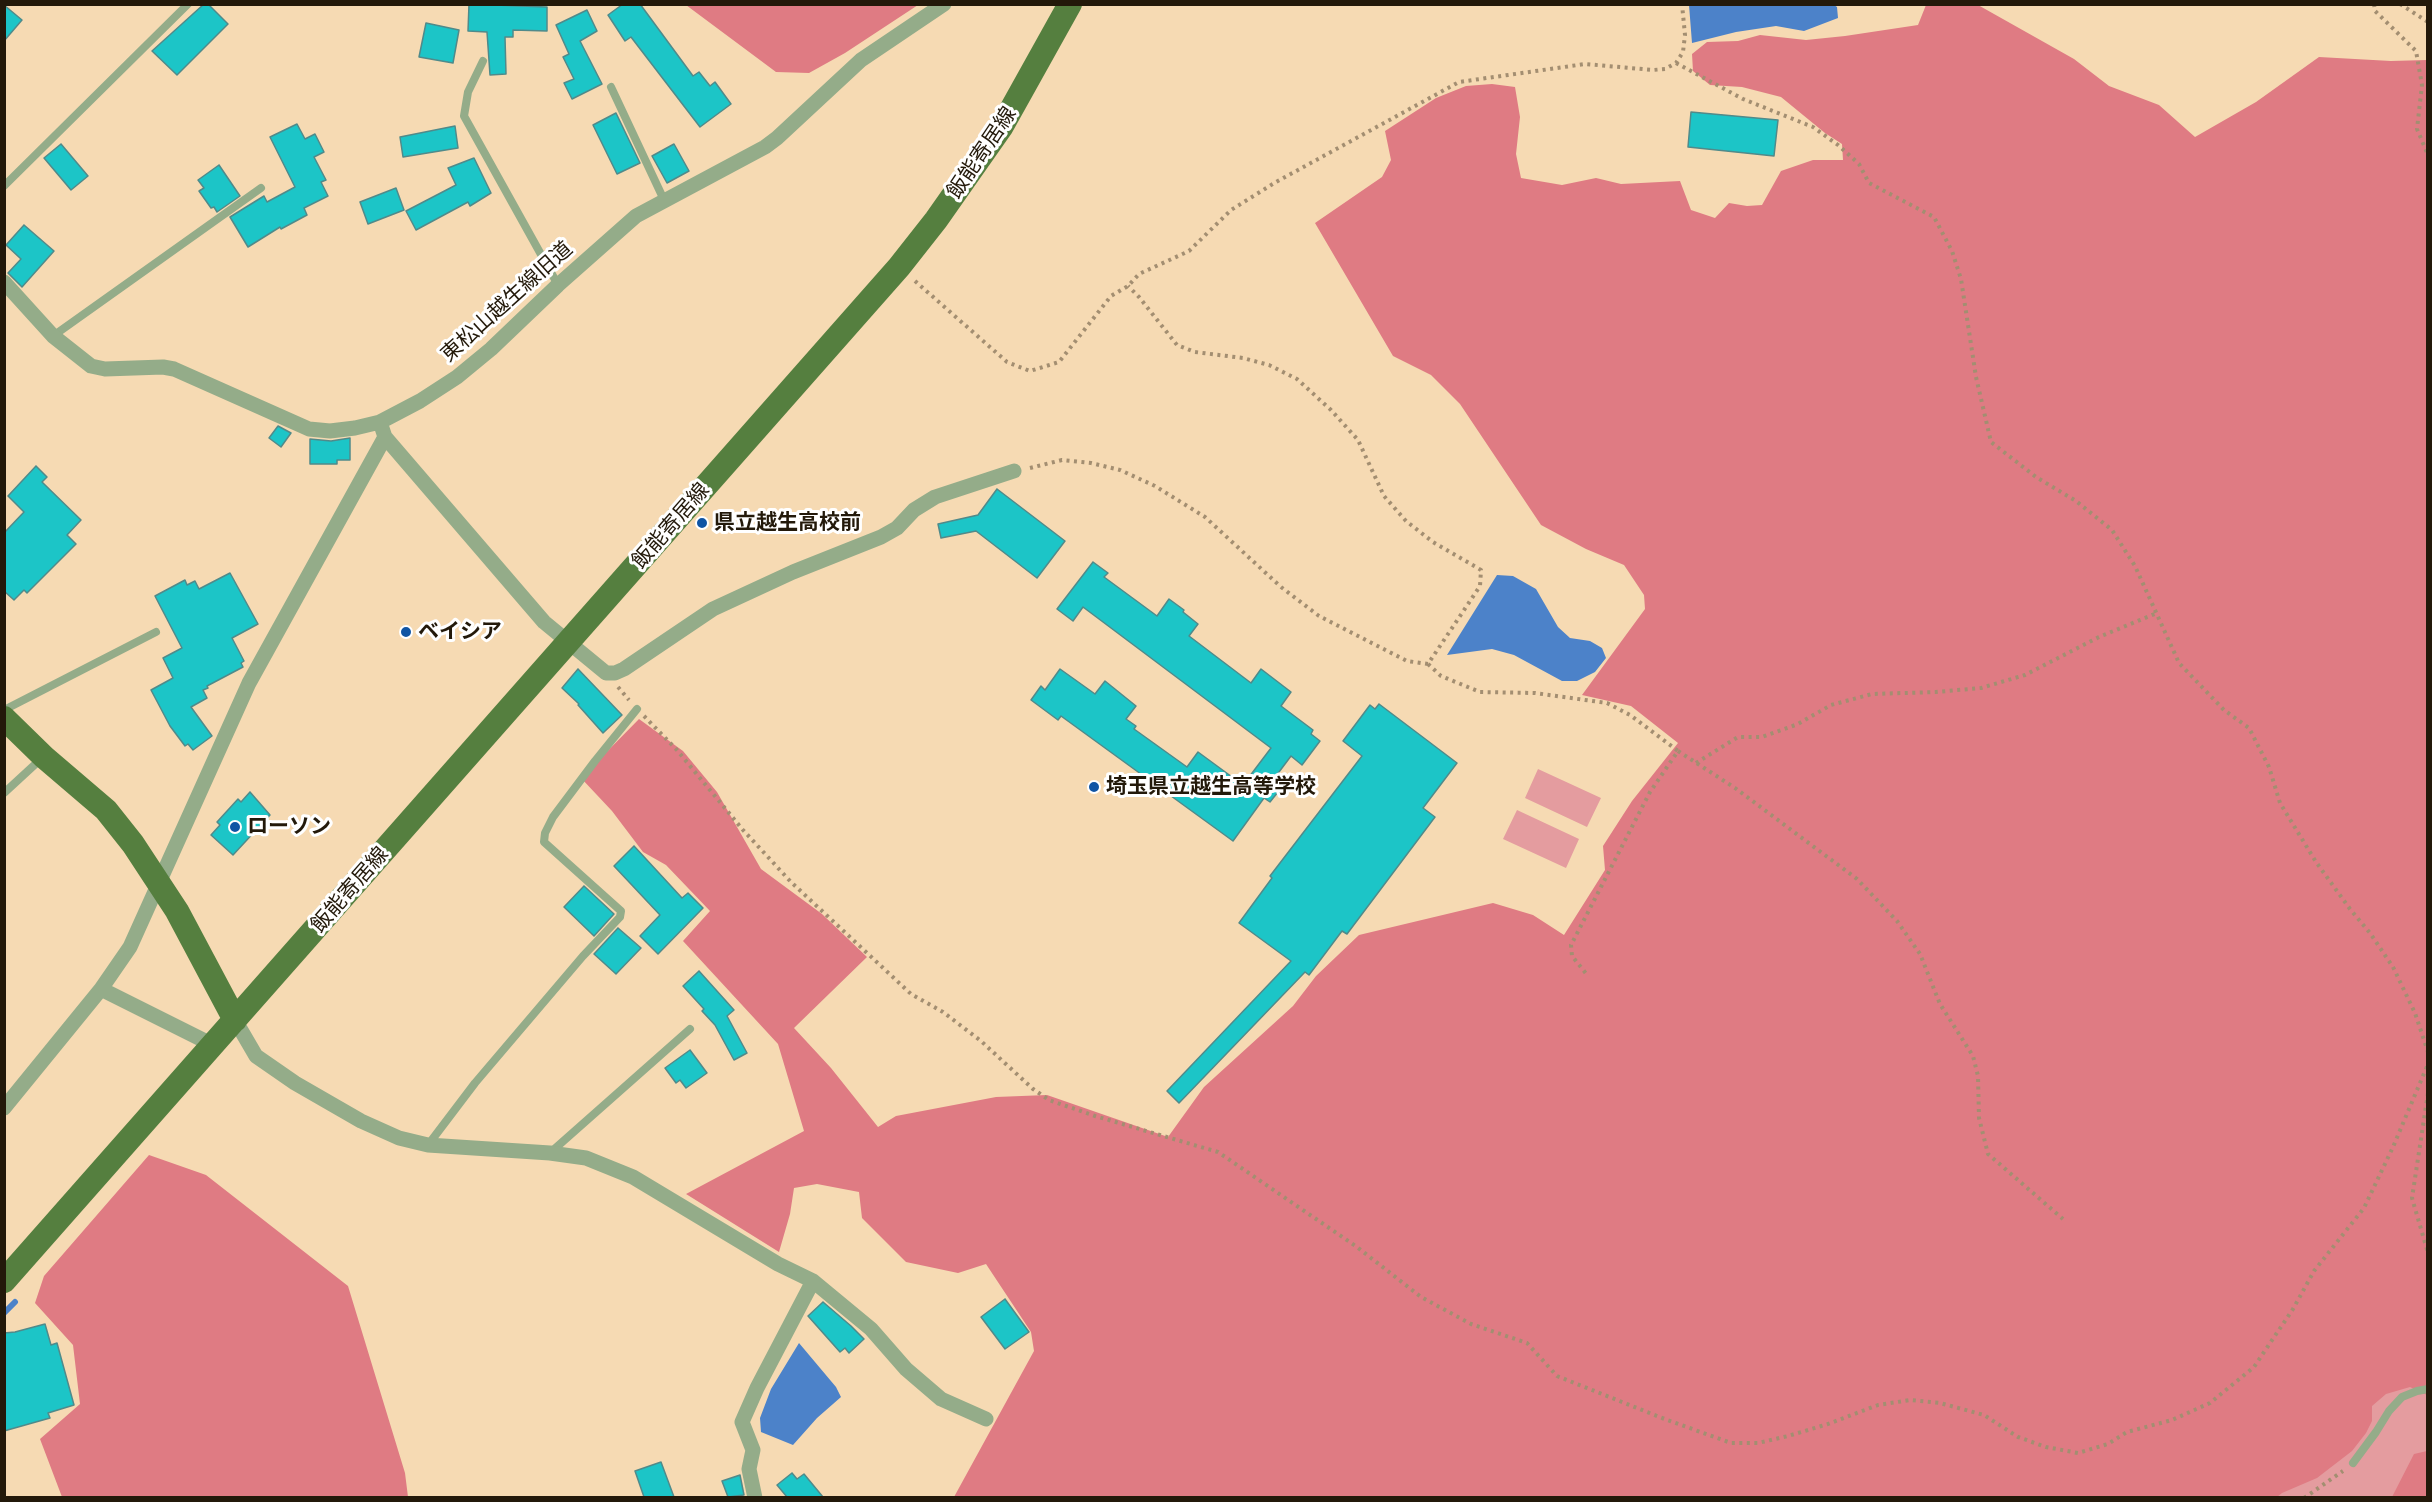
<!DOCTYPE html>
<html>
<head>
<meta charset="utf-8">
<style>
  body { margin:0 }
  #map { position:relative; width:2432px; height:1502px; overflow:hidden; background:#f6dab3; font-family:"Roboto Serif",serif }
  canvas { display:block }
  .frame { position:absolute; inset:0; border:6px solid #23190a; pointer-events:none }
</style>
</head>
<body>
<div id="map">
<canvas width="2432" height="1502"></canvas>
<div class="frame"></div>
</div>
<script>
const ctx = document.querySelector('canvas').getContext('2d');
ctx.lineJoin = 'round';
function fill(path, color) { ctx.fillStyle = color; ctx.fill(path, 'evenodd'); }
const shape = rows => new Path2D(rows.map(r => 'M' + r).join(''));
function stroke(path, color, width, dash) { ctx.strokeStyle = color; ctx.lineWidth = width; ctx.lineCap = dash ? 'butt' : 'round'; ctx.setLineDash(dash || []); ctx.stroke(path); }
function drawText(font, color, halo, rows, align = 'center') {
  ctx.font = font + ' "Roboto Serif","Noto Sans JP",serif'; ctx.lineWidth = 6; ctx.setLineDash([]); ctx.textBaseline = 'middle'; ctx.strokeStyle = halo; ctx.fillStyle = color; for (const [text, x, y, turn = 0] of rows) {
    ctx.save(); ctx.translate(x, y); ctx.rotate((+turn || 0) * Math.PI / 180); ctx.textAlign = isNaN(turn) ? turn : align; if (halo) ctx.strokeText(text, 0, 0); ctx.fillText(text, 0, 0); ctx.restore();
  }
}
fill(shape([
  [1538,769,1601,798,1587,827,1525,798],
  [1517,810,1579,839,1566,868,1503,839],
  [2427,1284,2427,1497,2248,1498]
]), '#e49c9f');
fill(shape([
  [686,5,918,5,845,53,809,73,776,72],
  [1926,5,1978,5,2074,59,2109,86,2159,105,2195,137,2256,102,2319,57,2391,61,2427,60,2427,1395,2410,1387,2386,1394,2372,1406,2372,1421,2366,1433,2352,1451,2317,1478,2282,1493,2277,1497,954,1497,1034,1351,1031,1332,986,1264,958,1273,906,1262,862,1218,859,1192,817,1184,794,1188,790,1214,779,1252,686,1194,804,1131,778,1044,683,941,710,911,666,865,643,852,612,811,581,778,639,719,683,751,717,792,761,869,822,914,867,957,794,1028,831,1068,878,1127,896,1116,996,1097,1047,1095,1168,1137,1204,1087,1293,1006,1316,976,1359,935,1493,903,1533,915,1564,935,1605,870,1603,846,1632,801,1678,743,1631,706,1582,695,1645,609,1644,595,1624,565,1586,549,1541,525,1460,404,1431,375,1393,356,1315,223,1382,177,1391,160,1385,131,1436,98,1466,86,1492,84,1515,87,1520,117,1516,154,1521,178,1562,185,1596,178,1621,184,1680,181,1691,210,1715,218,1729,203,1747,206,1762,205,1781,171,1813,160,1843,160,1842,144,1825,133,1781,97,1742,87,1710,85,1693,71,1692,54,1707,42,1738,41,1760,35,1806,40,1845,36,1918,25],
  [149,1155,206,1175,348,1286,405,1473,408,1497,62,1497,40,1439,80,1404,73,1345,35,1303,44,1276],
  [2427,1451,2427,1497,2392,1497,2414,1454]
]), '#df7b83');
fill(shape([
  [1689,5,1834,5,1837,7,1838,18,1804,31,1776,26,1736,32,1692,43],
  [1497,575,1513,576,1536,589,1558,627,1570,638,1590,641,1602,648,1606,658,1595,672,1577,681,1562,681,1514,655,1492,649,1447,655],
  [799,1343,836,1387,841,1397,817,1418,793,1445,761,1432,760,1418,771,1389]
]), '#4c82c9');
stroke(shape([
  [4,1313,15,1302]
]), '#4c82c9', 6);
const building = shape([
  [204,4,208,4,228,24,177,75,152,51,204,4],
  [469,4,547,7,547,31,513,30,513,37,505,37,506,74,490,75,487,32,468,31,469,4],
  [623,4,640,4,693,76,699,72,710,86,715,82,731,104,700,127,631,37,625,41,608,15,623,4],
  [4,5,22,20,4,41,4,5],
  [587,10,597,31,580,41,602,84,572,99,564,83,574,79,563,57,569,54,556,25,587,10],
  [426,23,459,30,453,63,419,57,426,23],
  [1691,112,1778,120,1774,156,1688,147,1691,112],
  [616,113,640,163,617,174,593,125,616,113],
  [297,124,305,139,315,134,324,152,314,157,326,180,321,182,328,196,304,208,307,215,281,229,280,227,248,247,230,217,264,196,267,202,295,187,270,137,297,124],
  [455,126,458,148,403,157,400,137,455,126],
  [61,144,88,176,71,190,44,158,61,144],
  [674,144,689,171,667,183,652,156,674,144],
  [474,158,491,193,470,206,468,202,416,230,406,211,456,185,448,168,474,158],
  [219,165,240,196,217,212,214,207,211,208,199,191,204,188,198,180,219,165],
  [396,188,404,210,368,224,360,202,396,188],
  [24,225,54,251,22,287,8,273,21,259,6,245,24,225],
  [278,426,291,433,281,447,269,438,278,426],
  [350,438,350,460,337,460,337,464,310,464,310,439,331,441,350,438],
  [36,466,47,477,42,482,81,520,67,535,76,544,27,593,24,590,14,600,4,591,4,533,24,512,8,496,36,466],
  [997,489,1065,541,1037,578,976,531,941,538,938,524,978,515,997,489],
  [1093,562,1108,573,1104,577,1157,616,1169,599,1184,610,1183,612,1198,624,1189,636,1251,683,1261,669,1291,692,1281,706,1313,730,1311,734,1320,741,1302,765,1291,756,1273,780,1282,787,1270,802,1264,798,1233,841,1061,716,1058,720,1031,700,1041,686,1045,690,1060,669,1095,694,1105,681,1136,706,1126,719,1136,726,1134,729,1187,767,1198,752,1243,785,1271,748,1083,607,1073,621,1057,609,1093,562],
  [230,573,258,624,232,638,244,661,241,663,243,667,207,686,208,688,203,690,207,698,191,707,212,736,193,750,188,744,185,746,170,726,151,690,173,678,163,658,182,648,155,596,185,580,187,585,195,581,199,589,230,573],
  [578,669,622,715,603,733,578,705,579,704,562,688,578,669],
  [1379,704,1457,763,1423,808,1435,817,1347,934,1342,931,1309,975,1305,972,1179,1103,1167,1091,1291,961,1239,923,1272,878,1270,876,1362,756,1343,741,1370,705,1375,709,1379,704],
  [250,792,270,815,233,855,211,835,220,825,217,822,238,799,241,802,250,792],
  [634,846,682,898,688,893,703,908,658,954,640,936,660,915,614,866,634,846],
  [584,886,614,914,594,936,564,907,584,886],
  [618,928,641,948,616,974,594,954,618,928],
  [699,971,734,1010,727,1016,747,1053,734,1060,715,1025,702,1011,704,1009,683,986,699,971],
  [690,1050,707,1073,686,1088,680,1080,676,1083,665,1068,690,1050],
  [1005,1299,1029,1332,1005,1349,981,1317,1005,1299],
  [823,1302,851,1326,864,1339,849,1353,845,1348,840,1352,808,1316,823,1302],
  [45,1324,51,1345,57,1343,74,1405,48,1413,50,1418,4,1431,4,1333,15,1332,45,1324],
  [661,1462,674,1497,644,1497,635,1471,661,1462],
  [792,1473,797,1479,804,1474,823,1497,787,1497,777,1485,792,1473],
  [740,1475,744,1495,728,1497,722,1481,740,1475]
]);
fill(building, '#1cc5c7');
stroke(building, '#508a8a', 1.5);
stroke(shape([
  [2374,4,2375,11,2416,51,2422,85,2417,129,2428,155],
  [2400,4,2428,22],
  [1676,63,1743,99,1813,127,1838,145,1859,164,1869,183,1934,217,1952,251,1961,279,1976,377,1991,442,2036,477,2076,501,2112,530,2135,566,2179,663,2224,710,2249,728,2269,767,2280,803,2316,862,2350,909,2370,933,2393,967,2415,1013,2428,1052],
  [915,281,1007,362,1030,371,1059,362,1111,296,1128,286,1139,274,1189,251,1231,210,1276,182,1459,82,1585,64,1653,70,1665,69,1676,63,1683,52,1685,35,1682,4],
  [1030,468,1062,460,1091,463,1120,470,1155,486,1205,517,1281,587,1319,616,1407,661,1428,664,1480,586,1481,570,1433,542,1406,521,1384,496,1358,440,1331,410,1297,379,1269,365,1243,358,1195,352,1177,345,1139,297,1128,286],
  [1428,664,1441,676,1480,692,1535,693,1607,703,1630,715,1678,751,1650,792,1571,945,1572,956,1588,976],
  [618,687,629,700],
  [644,716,676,749,743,830,791,882,911,994,943,1012,981,1041,1033,1089,1049,1100,1095,1116,1218,1152,1357,1247,1421,1297,1471,1324,1527,1343,1557,1376,1662,1418,1731,1443,1758,1443,1788,1436,1828,1424,1878,1405,1910,1400,1940,1403,1984,1415,2018,1437,2046,1447,2078,1453,2108,1444,2127,1432,2172,1420,2210,1403,2254,1367,2293,1309,2314,1271,2364,1208,2393,1147,2428,1064],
  [1678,751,1735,788,1857,879,1897,921,1920,954,1940,1004,1973,1056,1978,1076,1979,1118,1988,1154,2063,1219],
  [1696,763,1738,737,1762,737,1798,724,1831,705,1872,694,1936,692,1981,688,2025,675,2099,637,2157,613],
  [2428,1093,2412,1198,2428,1253],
  [2304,1498,2343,1471]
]), '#a38e71', 4, [3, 4.5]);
stroke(shape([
  [483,61,468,92,464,116,558,285],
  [611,87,664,200],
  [4,186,188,4],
  [53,336,261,188],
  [4,710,156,632],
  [4,793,42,758],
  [428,1145,475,1083,583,956,620,917,621,911,544,842,545,833,553,817,595,761,637,709],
  [551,1152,690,1029],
  [2353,1463,2376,1432,2389,1411,2402,1397,2417,1391,2428,1389]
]), '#94ac89', 8);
stroke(shape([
  [4,282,53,336,91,366,105,369,163,367,174,369,309,429,330,431,355,428,380,422,420,401,457,377,491,349,558,285,636,216,765,147,777,138,861,60,944,4],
  [380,422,385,437,544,622,606,673,615,673,624,669,713,609,793,572,881,537,897,528,914,510,935,497,1014,471],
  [101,989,213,1045],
  [235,1020,256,1056,295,1083,361,1121,399,1138,428,1145,550,1153,586,1158,633,1177,778,1264,813,1281,871,1329,906,1369,941,1399,986,1419],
  [4,1108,101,989,130,947,249,683,385,437],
  [755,1498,749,1469,753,1450,742,1422,757,1388,813,1281]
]), '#94ac89', 15);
stroke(shape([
  [4,718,44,757,106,810,133,844,177,911,235,1020],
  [4,1281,899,267,936,220,1002,126,1070,4]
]), '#557f3f', 24);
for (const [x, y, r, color] of [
  [702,523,6,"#0f54a4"],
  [406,632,6,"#0f54a4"],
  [1094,787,6,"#0f54a4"],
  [235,827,6,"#0f54a4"]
]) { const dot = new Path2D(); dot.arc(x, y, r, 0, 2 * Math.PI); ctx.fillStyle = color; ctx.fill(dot); stroke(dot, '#fff', 2); }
drawText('21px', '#23190a', '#fff', [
  ["飯能寄居線",982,153,-56],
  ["東松山越生線旧道",507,302,-42],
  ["飯能寄居線",671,526,-49],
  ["飯能寄居線",350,890,-49]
]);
drawText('bold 21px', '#23190a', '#fff', [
  ["県立越生高校前",714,523],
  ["ベイシア",418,632],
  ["埼玉県立越生高等学校",1106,787],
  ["ローソン",247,827]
], 'left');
</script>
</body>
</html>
